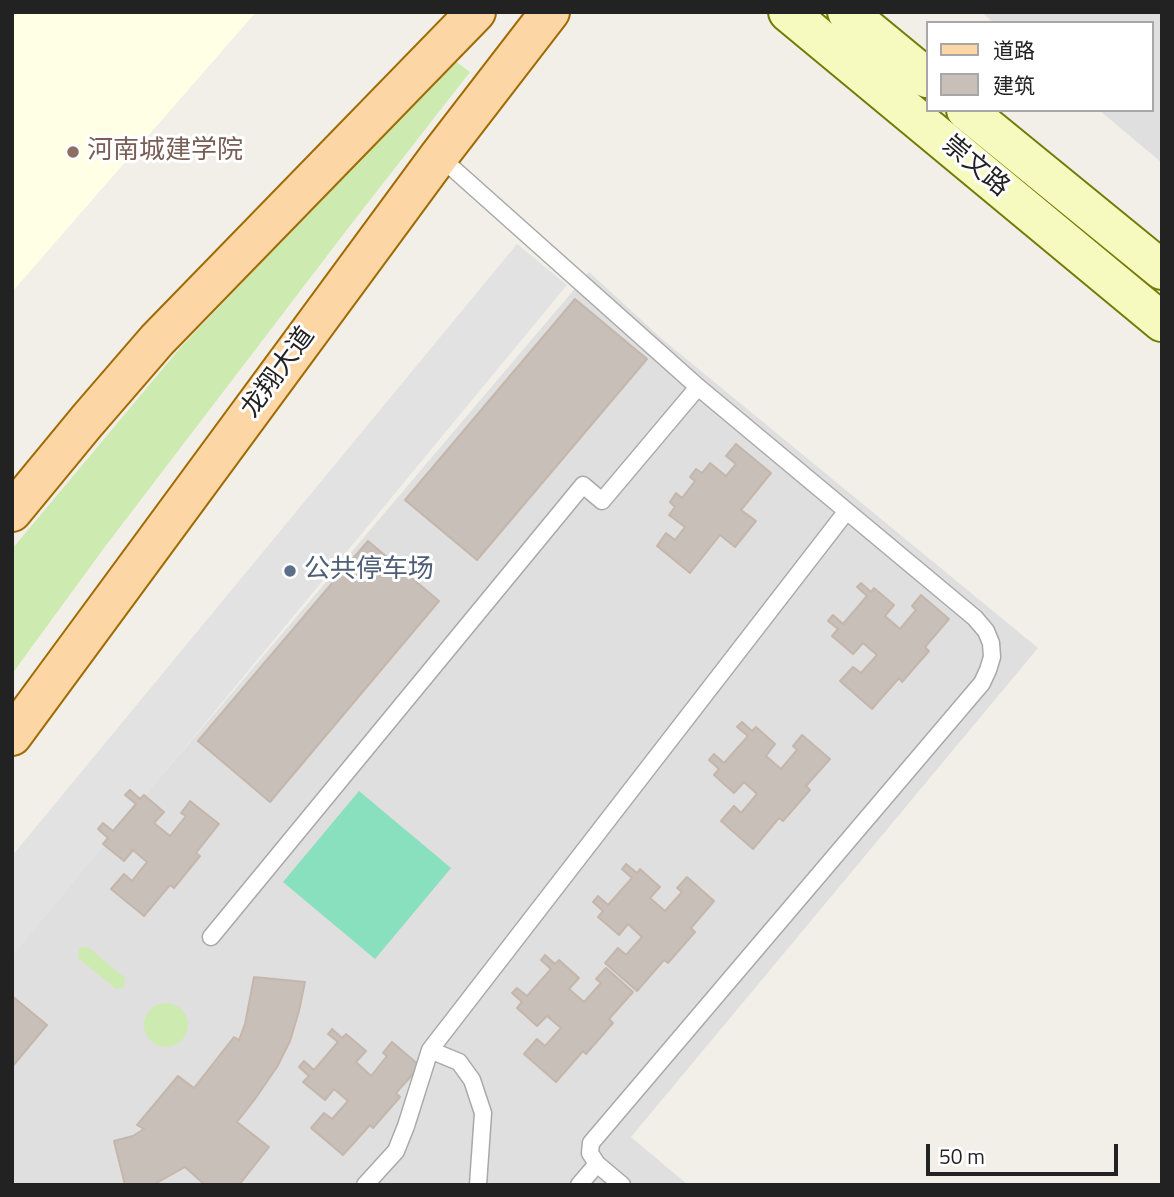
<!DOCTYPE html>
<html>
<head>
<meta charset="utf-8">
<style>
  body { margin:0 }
  #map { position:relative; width:1174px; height:1197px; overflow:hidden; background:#f2efe9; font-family:"Titillium Web","Noto Sans SC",sans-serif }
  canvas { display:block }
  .frame { position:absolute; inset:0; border:14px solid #222; pointer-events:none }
  .legend { position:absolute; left:926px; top:21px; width:228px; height:91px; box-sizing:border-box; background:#fff; border:2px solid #a7a7a7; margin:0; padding:9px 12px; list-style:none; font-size:21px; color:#222 }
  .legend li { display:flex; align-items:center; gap:14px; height:35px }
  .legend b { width:35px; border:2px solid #a7a7a7 }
  .scale { position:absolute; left:926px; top:1144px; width:192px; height:32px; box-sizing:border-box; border:4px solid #222; border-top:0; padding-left:9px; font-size:21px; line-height:24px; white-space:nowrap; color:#222; -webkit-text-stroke:5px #fff; paint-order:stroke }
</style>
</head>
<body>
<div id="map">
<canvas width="1174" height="1197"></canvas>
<div class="frame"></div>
<ul class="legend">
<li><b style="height:9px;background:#fcd6a4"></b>道路</li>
<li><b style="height:19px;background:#c7bfb8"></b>建筑</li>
</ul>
<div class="scale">50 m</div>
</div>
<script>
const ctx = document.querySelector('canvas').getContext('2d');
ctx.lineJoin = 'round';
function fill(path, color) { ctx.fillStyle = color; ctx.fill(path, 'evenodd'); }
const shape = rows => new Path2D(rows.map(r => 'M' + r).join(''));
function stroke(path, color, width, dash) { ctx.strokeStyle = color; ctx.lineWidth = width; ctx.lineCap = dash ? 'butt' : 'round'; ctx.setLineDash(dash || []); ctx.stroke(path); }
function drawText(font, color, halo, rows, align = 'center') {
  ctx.font = font + ' "Titillium Web","Noto Sans SC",sans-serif'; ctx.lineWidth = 6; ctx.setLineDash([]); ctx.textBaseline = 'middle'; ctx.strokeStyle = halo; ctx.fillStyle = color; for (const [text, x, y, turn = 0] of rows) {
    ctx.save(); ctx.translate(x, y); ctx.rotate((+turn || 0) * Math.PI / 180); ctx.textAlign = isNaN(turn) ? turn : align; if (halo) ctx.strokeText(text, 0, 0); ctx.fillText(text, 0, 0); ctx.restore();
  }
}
fill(shape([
  [981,12,1162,12,1162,163,1099,110,1151,110,1151,23,994,23],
  [589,272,662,339,1038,648,631,1137,688,1185,12,1185,12,952]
]), '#e0dfdf');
fill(shape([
  [12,12,256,12,12,292]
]), '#ffffe5');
fill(shape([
  [454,60,470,72,349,227,104,548,12,674,12,549,181,347],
  [83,947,88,947,125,978,124,987,116,989,78,958,79,949],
  '144 1025a22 22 0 1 1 44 0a22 22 0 1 1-44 0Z'
]), '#cdebb0');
fill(shape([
  [359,791,451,868,375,959,283,882]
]), '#88e0be');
fill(shape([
  [517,244,567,285,12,957,12,856]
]), '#e2e2e2');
const building = shape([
  [575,299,647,359,477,560,405,500,575,299],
  [736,444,771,473,741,510,756,521,735,547,720,535,690,573,657,546,666,533,675,540,685,527,669,515,675,507,670,502,676,493,682,498,695,481,690,477,696,469,702,473,710,463,726,476,736,464,726,456,736,444],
  [368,541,439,601,270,802,198,741,368,541],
  [861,583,871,592,874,588,894,605,885,616,900,629,916,610,912,606,921,595,949,619,925,647,929,651,902,682,899,678,872,709,840,681,853,667,861,673,877,655,863,643,853,654,832,636,838,629,828,621,833,615,843,624,867,596,857,587,861,583],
  [742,722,752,731,756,727,775,744,766,756,781,769,797,750,793,746,802,735,830,759,806,786,810,790,783,821,779,818,753,849,721,821,734,806,741,813,757,794,744,782,734,793,714,775,719,769,709,760,714,754,724,763,748,736,737,727,742,722],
  [130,790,140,799,144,795,164,812,154,823,170,836,186,816,181,813,190,801,219,824,196,853,200,856,174,888,170,885,144,916,111,889,124,874,132,881,147,862,133,850,124,861,103,844,108,838,98,829,103,823,113,831,136,804,125,795,130,790],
  [626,864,637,873,640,869,660,887,650,898,665,911,682,892,677,888,687,877,714,901,691,928,695,932,668,963,664,960,637,991,605,963,618,948,626,955,642,937,628,924,619,935,598,917,603,911,593,902,598,896,608,905,632,878,622,869,626,864],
  [545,955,555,964,559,960,579,978,569,989,584,1002,601,983,596,979,606,968,633,992,609,1019,613,1023,586,1054,583,1051,556,1082,524,1054,537,1039,545,1046,561,1028,547,1016,537,1026,517,1008,522,1002,512,993,517,988,527,996,551,969,541,960,545,955],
  [254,977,305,982,299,1011,290,1041,277,1067,255,1099,237,1122,269,1147,239,1185,205,1185,185,1167,153,1185,125,1185,114,1141,133,1136,144,1129,137,1125,178,1076,194,1088,234,1037,239,1040,245,1024,254,977],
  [12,996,47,1025,12,1067,12,996],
  [332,1029,342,1038,346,1034,366,1051,356,1062,371,1076,387,1056,383,1053,392,1042,420,1066,396,1093,400,1097,373,1128,370,1125,343,1155,311,1128,324,1113,332,1119,348,1101,334,1089,325,1100,303,1082,309,1076,299,1067,304,1061,314,1070,338,1042,328,1034,332,1029]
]);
fill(building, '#c7bfb8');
stroke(building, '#c4b6ab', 2);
const lane = shape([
  [439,156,698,387,975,618,986,631,991,643,992,657,988,670,982,683,591,1143,590,1153,597,1164,622,1185],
  [211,937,583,485,602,501,698,387],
  [430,1050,459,1062,472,1080,483,1113,478,1185],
  [365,1185,396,1151,406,1126,430,1050,846,512],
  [579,1185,597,1164]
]);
const secondary = shape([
  [788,12,1162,322],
  [847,12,927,78],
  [966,110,1162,270]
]);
const primary = shape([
  [12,512,87,421,157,340,476,12],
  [12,736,439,156,550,12]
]);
stroke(lane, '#a9a9a9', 19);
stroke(secondary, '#707d05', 42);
stroke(primary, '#a06b00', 42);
stroke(lane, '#fff', 16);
stroke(secondary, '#f7fabf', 38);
stroke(primary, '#fcd6a4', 38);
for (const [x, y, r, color] of [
  [73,152,7,"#8d6e63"],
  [290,571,7,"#5c6f8a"]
]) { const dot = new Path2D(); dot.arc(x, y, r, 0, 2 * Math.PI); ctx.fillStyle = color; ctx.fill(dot); stroke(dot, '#fff', 2.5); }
drawText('26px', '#785e54', '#fff', [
  ["河南城建学院",87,152]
], 'left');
drawText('26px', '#222', '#fff', [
  ["崇文路",975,167,40],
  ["龙翔大道",279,373,-54]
]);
drawText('26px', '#4e5e75', '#fff', [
  ["公共停车场",304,571]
], 'left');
</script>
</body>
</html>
